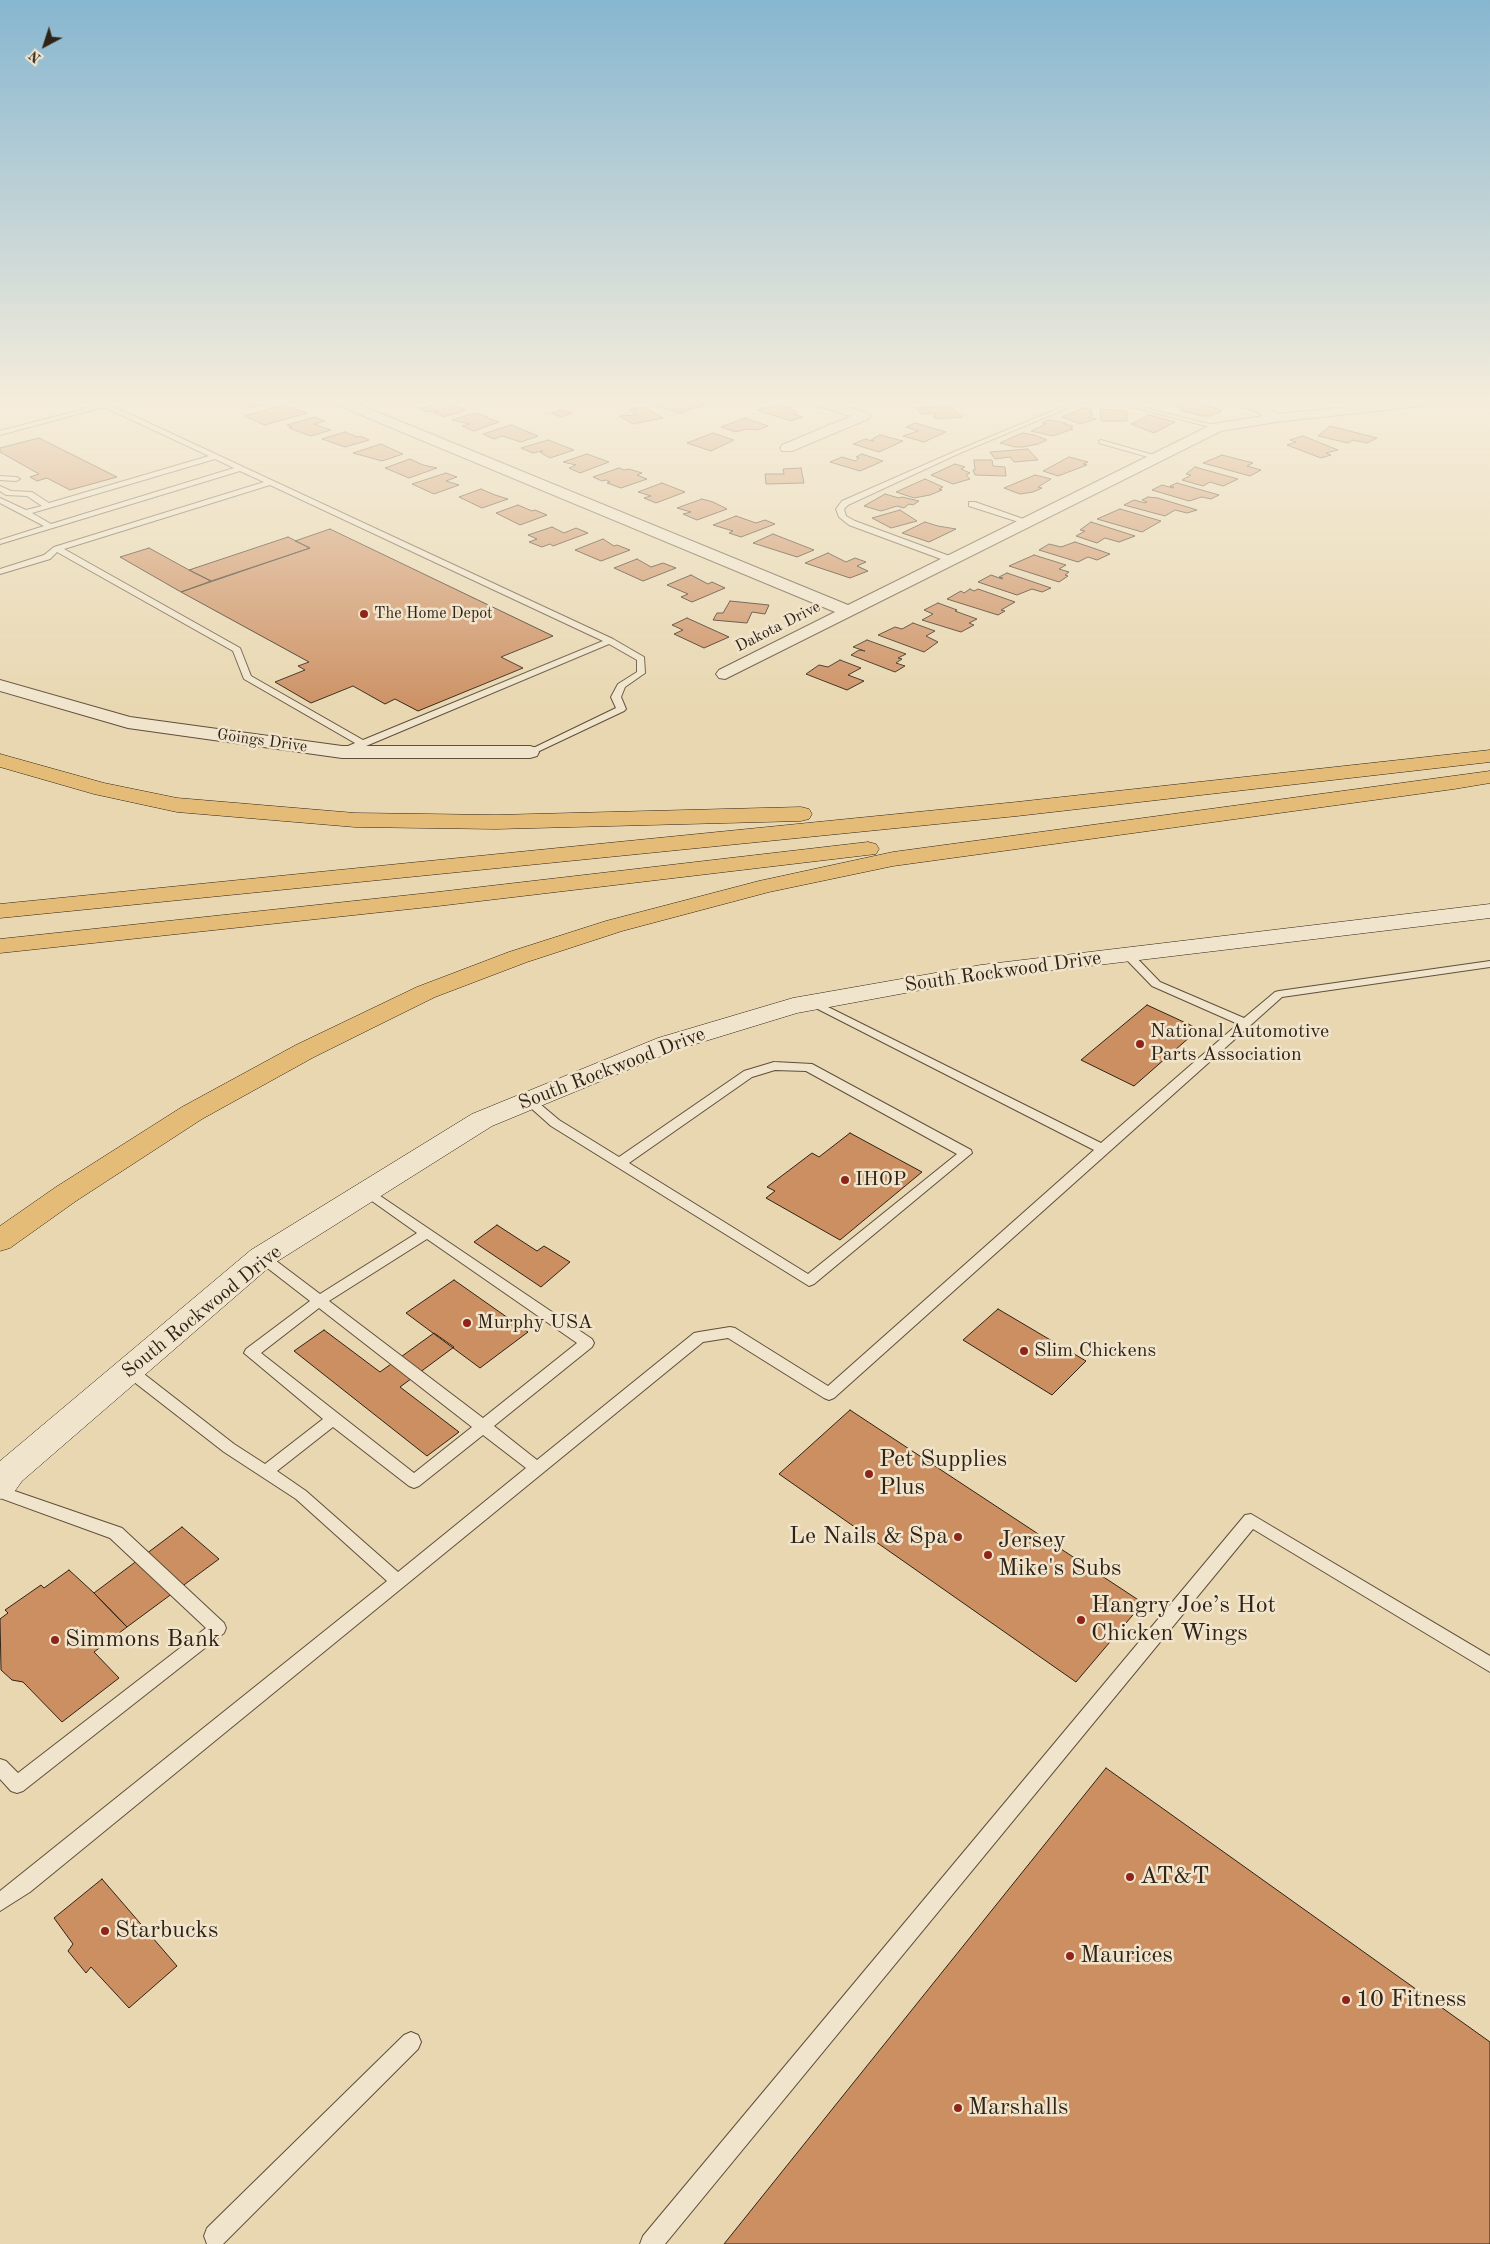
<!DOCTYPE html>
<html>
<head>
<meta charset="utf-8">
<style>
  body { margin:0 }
  #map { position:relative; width:1490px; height:2244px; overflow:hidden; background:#e8d7b0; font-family:"Old Standard TT",serif }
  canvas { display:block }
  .north { position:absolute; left:20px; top:20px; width:50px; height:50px; -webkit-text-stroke:4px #f0e5cc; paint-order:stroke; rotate:220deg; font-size:14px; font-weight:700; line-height:20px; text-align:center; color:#312216 }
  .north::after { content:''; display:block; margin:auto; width:18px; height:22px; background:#312216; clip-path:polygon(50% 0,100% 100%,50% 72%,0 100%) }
</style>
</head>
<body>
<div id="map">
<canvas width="1490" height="2244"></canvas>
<div class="north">N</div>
</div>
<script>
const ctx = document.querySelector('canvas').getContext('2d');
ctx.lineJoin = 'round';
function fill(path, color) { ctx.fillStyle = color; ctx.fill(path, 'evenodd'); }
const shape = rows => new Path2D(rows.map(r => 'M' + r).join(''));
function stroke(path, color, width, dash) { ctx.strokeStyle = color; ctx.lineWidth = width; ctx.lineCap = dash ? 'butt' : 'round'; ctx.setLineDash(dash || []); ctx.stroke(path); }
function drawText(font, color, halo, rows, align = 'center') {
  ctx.font = font + ' "Old Standard TT",serif'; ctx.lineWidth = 5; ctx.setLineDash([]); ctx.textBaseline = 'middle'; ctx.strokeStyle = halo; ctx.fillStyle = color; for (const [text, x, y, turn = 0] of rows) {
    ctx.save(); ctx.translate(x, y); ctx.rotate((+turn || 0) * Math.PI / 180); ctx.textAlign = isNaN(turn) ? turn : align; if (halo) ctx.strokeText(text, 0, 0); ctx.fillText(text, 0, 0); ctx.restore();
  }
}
const building = shape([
  [242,402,274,402,254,407,242,402],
  [445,402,466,410,443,417,434,412,439,411,437,410,429,412,419,409,445,402],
  [668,402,677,403,679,403,676,402,699,402,706,404,680,413,657,406,668,402],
  [1176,402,1203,404,1222,411,1210,416,1202,416,1180,410,1183,408,1171,404,1176,402],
  [284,405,307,413,265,425,244,416,284,405],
  [779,405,790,408,788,409,797,412,793,414,803,417,791,421,757,410,779,405],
  [951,406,962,417,936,419,933,416,937,416,934,413,921,414,916,408,951,406],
  [644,407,663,418,633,424,619,416,637,415,629,410,644,407],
  [1083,408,1092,410,1089,412,1093,413,1091,414,1093,415,1089,417,1096,419,1080,424,1062,417,1083,408],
  [1100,409,1127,411,1127,421,1101,421,1100,409],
  [562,410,572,413,561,417,551,413,562,410],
  [475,413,488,417,487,418,499,422,474,431,462,426,470,424,452,420,475,413],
  [1149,415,1175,422,1154,433,1131,424,1149,415],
  [315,417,325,421,314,424,331,430,311,436,289,428,292,427,287,425,315,417],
  [745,418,768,426,757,430,746,429,736,432,721,427,745,418],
  [1048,420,1066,423,1064,424,1073,426,1070,428,1073,429,1053,436,1031,431,1046,424,1042,423,1048,420],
  [915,423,946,432,924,442,903,436,918,431,906,427,915,423],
  [511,425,538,436,521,442,502,436,494,439,483,434,511,425],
  [1330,426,1377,438,1367,443,1353,440,1348,443,1318,436,1330,426],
  [345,432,357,437,360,436,369,440,345,447,322,439,345,432],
  [713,433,734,440,711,451,687,443,713,433],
  [1022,433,1034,435,1047,440,1038,444,1023,447,1015,447,1000,443,1022,433],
  [880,435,903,441,879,452,853,444,865,439,872,441,874,441,871,440,875,438,874,438,880,435],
  [1303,436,1338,450,1326,453,1331,455,1321,458,1287,445,1296,442,1290,440,1303,436],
  [39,438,117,477,70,490,47,478,37,481,30,477,39,474,0,452,0,448,39,438],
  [548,440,574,450,550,458,540,452,543,451,542,451,533,453,521,448,548,440],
  [381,444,403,454,382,461,353,453,381,444],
  [1028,449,1038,460,1014,462,1010,457,995,459,990,452,1028,449],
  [587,454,609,462,580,473,569,468,576,465,563,462,587,454],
  [862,454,883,461,860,471,830,462,842,457,855,461,859,458,856,457,862,454],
  [1222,455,1253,463,1247,466,1261,470,1250,476,1203,463,1222,455],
  [1069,457,1088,462,1083,464,1087,465,1058,476,1043,471,1069,457],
  [410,459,423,465,437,468,409,478,385,468,410,459],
  [974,460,992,460,993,466,1005,467,1006,476,975,475,973,470,975,470,974,460],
  [955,464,965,467,961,469,970,473,966,475,970,479,953,484,931,475,955,464],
  [1195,467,1238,479,1223,486,1210,482,1203,486,1182,480,1191,475,1186,474,1195,467],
  [619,468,624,470,629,469,642,473,637,475,647,479,621,488,607,483,610,482,606,480,602,481,593,477,619,468],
  [801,468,804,483,766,484,765,474,784,474,783,469,801,468],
  [446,473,457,477,446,481,459,485,434,494,412,484,446,473],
  [1035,475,1051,479,1038,487,1042,488,1033,492,1020,494,1004,488,1035,475],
  [925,479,943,487,939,489,942,490,930,495,914,498,896,492,925,479],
  [662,483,685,492,656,503,644,498,651,496,638,492,662,483],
  [1177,483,1219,495,1211,499,1202,497,1189,501,1152,490,1162,485,1173,488,1174,487,1170,486,1177,483],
  [481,489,495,495,508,499,482,508,459,497,481,489],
  [885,494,899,498,902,497,919,501,913,505,909,504,904,508,897,506,881,511,864,506,885,494],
  [1148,497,1158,498,1197,510,1187,513,1175,510,1165,516,1124,505,1134,500,1145,503,1147,502,1142,500,1148,497],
  [702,499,713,502,727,509,697,520,683,514,691,512,677,508,702,499],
  [518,505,532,511,535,510,547,515,520,525,496,513,518,505],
  [1120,509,1161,521,1142,532,1097,519,1120,509],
  [900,510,917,521,891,528,872,518,900,510],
  [736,516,756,523,765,520,775,524,741,537,729,533,733,531,713,525,736,516],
  [925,522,938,526,956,529,929,542,902,533,925,522],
  [1091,522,1135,536,1119,542,1105,538,1097,543,1076,536,1085,531,1080,530,1091,522],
  [552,527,564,533,576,528,588,533,553,546,550,544,542,547,529,542,537,539,528,535,552,527],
  [330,529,553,636,501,657,523,668,418,711,395,699,385,704,353,686,311,703,275,682,305,670,298,666,309,662,181,592,310,548,295,541,330,529],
  [773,534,814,550,797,557,753,543,773,534],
  [288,537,310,548,211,581,189,570,288,537],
  [603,539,614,546,617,545,630,550,601,561,575,550,603,539],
  [1075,542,1093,548,1110,554,1097,560,1088,557,1078,562,1039,550,1049,544,1061,547,1075,542],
  [149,548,189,570,211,581,181,592,120,557,149,548],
  [828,553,846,562,855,558,866,562,857,566,868,571,850,578,805,563,828,553],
  [1034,555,1066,565,1059,569,1069,572,1065,575,1068,576,1059,582,1009,566,1034,555],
  [637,559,651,567,663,563,676,568,643,581,614,568,637,559],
  [1007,573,1051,588,1042,592,1032,589,1017,595,978,582,991,575,1002,579,1003,578,999,577,1007,573],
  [691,575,708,584,712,582,725,588,692,602,681,597,688,594,667,585,691,575],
  [970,589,974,591,978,589,1015,602,1001,610,1005,611,998,615,947,599,961,591,964,593,970,589],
  [730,601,769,605,765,614,752,612,747,623,713,620,717,613,723,613,730,601],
  [938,603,957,610,955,611,977,619,969,623,974,625,961,632,922,620,933,614,924,610,938,603],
  [687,618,729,637,704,648,674,634,683,630,672,625,687,618],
  [913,623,935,631,926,636,938,642,924,652,878,635,895,627,902,629,913,623],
  [867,640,906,654,898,658,902,659,896,663,905,666,895,672,851,655,859,650,865,651,853,647,867,640],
  [840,660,861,668,848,675,864,681,847,690,806,674,819,665,828,667,840,660],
  [1147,1005,1199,1029,1134,1086,1081,1060,1147,1005],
  [850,1133,922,1172,840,1240,766,1198,775,1191,767,1187,812,1153,819,1157,850,1133],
  [497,1225,537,1251,544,1246,570,1262,541,1287,474,1242,497,1225],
  [454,1280,528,1332,480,1368,406,1313,454,1280],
  [998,1309,1086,1361,1052,1395,963,1340,998,1309],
  [324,1330,380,1372,434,1333,454,1347,400,1387,459,1432,427,1456,294,1351,324,1330],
  [850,1410,1143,1603,1076,1682,779,1474,850,1410],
  [182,1527,219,1559,127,1627,94,1593,182,1527],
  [69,1570,94,1593,127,1627,94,1652,119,1678,62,1722,23,1682,12,1680,1,1670,0,1619,8,1613,5,1610,41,1585,44,1588,69,1570],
  [1106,1768,1490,2042,1490,2244,724,2244,1106,1768],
  [102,1879,177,1966,129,2008,91,1967,86,1973,68,1951,73,1944,54,1918,102,1879]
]);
fill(building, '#cc8f62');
stroke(building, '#312216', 1);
const lane = shape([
  [95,402,108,404,613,639,644,657,645,673,625,687,621,697,626,709,624,711,533,754,527,754,525,752,616,708,611,697,618,684,637,672,637,660,609,644,366,746,345,754,339,754,339,750,355,743,244,679,233,651,57,552,50,559,0,574,0,569,44,555,54,547,264,482,240,471,0,544,0,540,44,526,0,503,0,498,26,510,42,506,27,496,6,495,0,491,0,486,11,491,32,492,49,503,209,456,104,407,0,435,0,431,99,405,95,402],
  [215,459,234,468,51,524,32,513,215,459],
  [270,485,603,641,363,740,251,676,240,648,64,549,270,485],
  [1074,402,1082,402,960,453,848,505,844,509,846,516,855,521,955,558,955,562,949,562,849,525,839,517,836,509,842,501,956,451,1074,402],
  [1112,402,1122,402,1221,427,1218,429,1112,402],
  [1101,440,1157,456,1159,457,1155,459,1099,443,1099,441,1101,440],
  [0,476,16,477,20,479,16,481,0,480,0,476],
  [969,502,975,502,1032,522,1025,524,969,506,969,502],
  [1128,952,1132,953,1160,982,1244,1018,1275,992,1279,991,1490,961,1490,967,1282,997,834,1398,829,1400,824,1398,728,1338,703,1342,30,1892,0,1911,0,1891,387,1581,296,1499,224,1452,125,1375,123,1371,125,1367,130,1366,135,1367,234,1444,265,1464,323,1419,244,1353,246,1349,310,1301,257,1260,255,1257,257,1254,267,1254,320,1294,417,1233,362,1194,360,1191,367,1187,592,1339,594,1343,592,1347,494,1426,537,1460,694,1333,699,1332,730,1327,735,1328,828,1386,1094,1150,806,1003,808,1001,816,1001,1101,1143,1238,1024,1152,986,1122,955,1128,952],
  [427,1239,577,1343,483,1418,329,1301,427,1239],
  [319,1308,472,1427,414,1473,261,1353,319,1308],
  [333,1427,409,1486,414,1488,419,1486,483,1435,526,1468,398,1572,306,1491,277,1471,333,1427],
  [774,1062,812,1064,971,1150,972,1153,814,1284,809,1286,551,1126,523,1101,529,1097,533,1098,559,1120,619,1157,744,1071,774,1062],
  [775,1070,806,1071,957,1154,808,1274,629,1163,752,1077,775,1070],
  [0,1486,122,1528,224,1623,226,1628,224,1633,23,1791,17,1793,11,1791,0,1779,0,1759,6,1761,18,1773,206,1628,110,1538,0,1498,0,1486],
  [1251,1514,1490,1656,1490,1672,1253,1529,665,2244,640,2244,643,2236,1245,1515,1251,1514],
  [411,2032,418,2035,421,2042,418,2049,223,2244,207,2244,204,2236,207,2228,404,2035,411,2032]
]);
const street = shape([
  [335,402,353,402,848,605,1213,424,1263,416,1255,411,1236,405,1235,402,1254,402,1265,405,1278,414,1394,402,1428,402,1421,406,1276,422,1221,431,725,679,719,678,716,674,719,670,835,612,337,405,335,402],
  [813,402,831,402,868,413,870,416,868,419,792,451,782,451,780,448,782,445,851,416,814,405,813,402],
  [0,680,130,717,342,746,530,746,537,748,539,752,537,756,530,758,342,758,128,728,0,691,0,680]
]);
const secondary = shape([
  [1490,904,1490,918,981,979,797,1013,676,1050,492,1126,273,1264,22,1481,12,1495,0,1499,0,1461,251,1250,472,1114,658,1038,793,998,981,965,1490,904]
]);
const highway = shape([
  [1490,750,1490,762,1017,816,0,918,0,904,1017,802,1490,750],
  [0,754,104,783,177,798,355,813,496,815,801,807,809,809,812,814,809,819,801,821,496,829,355,827,177,812,94,794,0,767,0,754],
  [1490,771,1490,783,1454,789,893,866,769,892,622,931,527,962,435,997,314,1057,202,1119,76,1201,10,1248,0,1251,0,1226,56,1187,182,1107,296,1045,417,987,509,952,606,921,759,881,893,852,1490,771],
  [868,842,876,844,879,849,876,854,438,906,0,953,0,939,438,892,868,842]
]);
stroke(lane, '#5f4f3c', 2);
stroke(street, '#5f4f3c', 2);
stroke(secondary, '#312216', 1);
stroke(highway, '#312216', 1);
fill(lane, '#f0e5cc');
fill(street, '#f0e5cc');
fill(secondary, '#f0e5cc');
fill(highway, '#e4bc78');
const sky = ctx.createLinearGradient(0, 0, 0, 716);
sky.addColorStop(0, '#87b6d0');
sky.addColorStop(0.56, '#f5eddb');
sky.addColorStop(1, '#f5eddb00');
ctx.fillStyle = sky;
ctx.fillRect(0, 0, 1490, 716);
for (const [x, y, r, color] of [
  [364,614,5,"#8f2418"],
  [1140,1044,5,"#8f2418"],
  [845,1180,5,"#8f2418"],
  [467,1323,5,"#8f2418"],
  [1024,1351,5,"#8f2418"],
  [869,1474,5,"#8f2418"],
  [958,1537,5,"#8f2418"],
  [988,1555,5,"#8f2418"],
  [1081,1620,5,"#8f2418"],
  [55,1640,5,"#8f2418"],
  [1130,1877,5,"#8f2418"],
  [105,1931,5,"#8f2418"],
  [1070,1956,5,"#8f2418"],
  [1346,2000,5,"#8f2418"],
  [958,2108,5,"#8f2418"]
]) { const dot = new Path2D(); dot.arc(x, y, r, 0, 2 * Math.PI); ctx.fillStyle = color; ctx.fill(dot); stroke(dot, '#f0e5cc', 2); }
drawText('16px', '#312216', '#f0e5cc', [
  ["The Home Depot",374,614]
], 'left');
drawText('16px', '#312216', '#f0e5cc', [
  ["Dakota Drive",778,627,-27],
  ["Goings Drive",262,741,8]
]);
drawText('20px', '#312216', '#f0e5cc', [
  ["South Rockwood Drive",1003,972,-8],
  ["South Rockwood Drive",612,1069,-21],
  ["South Rockwood Drive",202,1312,-39]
]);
drawText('20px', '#312216', '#f0e5cc', [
  ["National Automotive",1150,1032],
  ["Parts Association",1150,1055],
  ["IHOP",855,1180],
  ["Murphy USA",477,1323],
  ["Slim Chickens",1034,1351]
], 'left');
drawText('24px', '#312216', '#f0e5cc', [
  ["Pet Supplies",879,1460],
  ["Plus",879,1488],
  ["Le Nails & Spa",948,1537,"right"],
  ["Jersey",998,1541],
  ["Mike's Subs",998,1569],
  ["Hangry Joe’s Hot",1091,1606],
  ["Chicken Wings",1091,1634],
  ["Simmons Bank",65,1640],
  ["AT&T",1140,1877],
  ["Starbucks",115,1931],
  ["Maurices",1080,1956],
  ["10 Fitness",1356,2000],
  ["Marshalls",968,2108]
], 'left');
</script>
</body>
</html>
